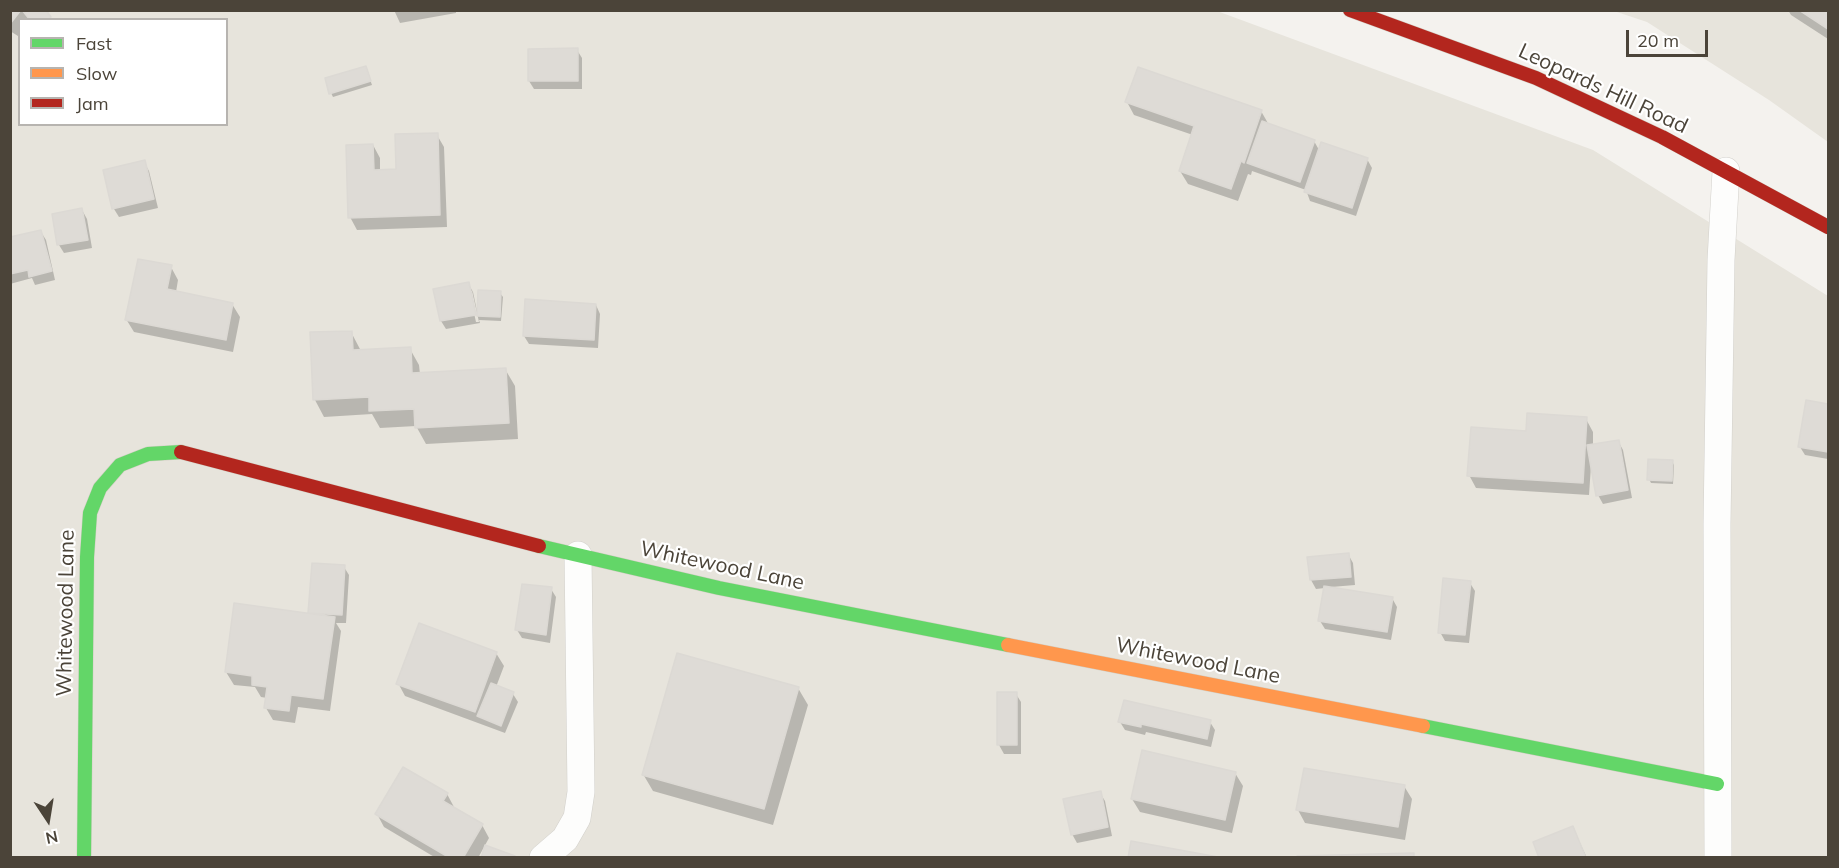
<!DOCTYPE html>
<html>
<head>
<meta charset="utf-8">
<style>
  body { margin:0 }
  #map { position:relative; width:1839px; height:868px; overflow:hidden; background:#f4f2ee; font-family:Mulish,sans-serif }
  canvas { display:block }
  .frame { position:absolute; inset:0; border:12px solid #4b4439; pointer-events:none }
  .legend { position:absolute; left:18px; top:18px; width:210px; height:108px; box-sizing:border-box; background:#fff; border:2px solid #b7b4b0; margin:0; padding:8px 10px; list-style:none; font-size:18px; color:#4b4439 }
  .legend li { display:flex; align-items:center; gap:12px; height:30px }
  .legend b { width:30px; border:2px solid #b7b4b0 }
  .north { position:absolute; left:18px; top:790px; width:60px; height:60px; -webkit-text-stroke:4px #fff; paint-order:stroke; rotate:168deg; font-size:16px; font-weight:700; line-height:24px; text-align:center; color:#4b4439 }
  .north::after { content:''; display:block; margin:auto; width:21px; height:27px; background:#4b4439; clip-path:polygon(50% 0,100% 100%,50% 72%,0 100%) }
  .scale { position:absolute; left:1626px; top:30px; width:82px; height:27px; box-sizing:border-box; border:3px solid #4b4439; border-top:0; padding-left:8px; font-size:18px; line-height:21px; white-space:nowrap; color:#4b4439; -webkit-text-stroke:4px #fff; paint-order:stroke }
</style>
</head>
<body>
<div id="map">
<canvas width="1839" height="868"></canvas>
<div class="frame"></div>
<ul class="legend">
<li><b style="height:8px;background:#63d668"></b>Fast</li>
<li><b style="height:8px;background:#ff974d"></b>Slow</li>
<li><b style="height:8px;background:#b3261e"></b>Jam</li>
</ul>
<div class="north">N</div>
<div class="scale">20 m</div>
</div>
<script>
const ctx = document.querySelector('canvas').getContext('2d');
ctx.lineJoin = 'round';
function fill(path, color) { ctx.fillStyle = color; ctx.fill(path, 'evenodd'); }
const shape = rows => new Path2D(rows.map(r => 'M' + r).join(''));
function stroke(path, color, width, dash) { ctx.strokeStyle = color; ctx.lineWidth = width; ctx.lineCap = dash ? 'butt' : 'round'; ctx.setLineDash(dash || []); ctx.stroke(path); }
function drawText(font, color, halo, rows, align = 'center') {
  ctx.font = font + ' Mulish,sans-serif'; ctx.lineWidth = 4.5; ctx.setLineDash([]); ctx.textBaseline = 'middle'; ctx.strokeStyle = halo; ctx.fillStyle = color; for (const [text, x, y, turn = 0] of rows) {
    ctx.save(); ctx.translate(x, y); ctx.rotate((+turn || 0) * Math.PI / 180); ctx.textAlign = isNaN(turn) ? turn : align; if (halo) ctx.strokeText(text, 0, 0); ctx.fillText(text, 0, 0); ctx.restore();
  }
}
fill(shape([
  [10,11,1217,11,1593,150,1828,296,1828,857,11,857],
  [20,20,226,20,226,124,20,124],
  [1614,11,1828,11,1828,142,1769,100,1647,22]
]), '#e7e4dc');
fill(shape([
  [10,10,44,10,51,20,20,20,18,36,10,31],
  [394,10,456,10,456,13,400,23],
  [1788,10,1828,10,1828,39,1791,15],
  [577,50,582,58,582,89,534,89,529,81],
  [367,71,372,85,333,97,331,93],
  [1127,102,1261,111,1269,125,1314,141,1319,150,1367,159,1372,168,1356,216,1310,201,1306,190,1252,171,1251,175,1248,174,1238,201,1188,184,1180,171,1193,135,1134,115],
  [437,135,444,147,447,227,357,230,350,217,373,145,380,158,380,171,398,171],
  [144,162,149,171,158,208,119,217,114,209,105,171],
  [82,210,87,219,92,248,64,253,59,245,54,215],
  [41,232,46,240,55,280,35,285,32,278,10,284,10,239],
  [171,267,178,280,176,292,232,304,240,317,233,352,134,332,126,319],
  [468,283,473,292,477,311,500,293,503,297,501,321,479,320,480,323,446,329,441,321],
  [469,291,472,291,479,322,476,322],
  [596,305,600,314,598,348,529,344,524,336],
  [351,332,361,351,410,349,419,365,420,374,505,369,515,386,518,439,426,444,416,426,380,428,372,414,324,417,315,400],
  [1808,402,1828,406,1828,459,1805,455,1800,447],
  [1586,419,1593,432,1593,446,1618,441,1623,450,1632,498,1603,504,1598,495,1591,466,1589,495,1476,488,1469,475,1527,433],
  [1672,461,1674,465,1673,484,1651,483,1649,479],
  [1348,554,1353,563,1355,585,1331,587,1392,598,1397,607,1391,640,1325,629,1320,621,1325,588,1316,589,1311,580,1309,558],
  [344,567,349,575,346,623,336,623,341,631,330,711,298,707,295,723,273,720,266,708,267,698,261,697,255,687,234,685,226,672,311,615,310,613],
  [1470,583,1475,591,1469,643,1445,641,1440,632],
  [551,589,556,597,550,643,522,638,517,630],
  [496,653,504,666,496,687,513,694,518,702,505,733,405,696,398,683],
  [798,688,808,705,773,825,653,791,643,774],
  [998,694,1016,694,1021,702,1021,754,1004,754,999,745],
  [1120,722,1210,722,1215,730,1211,747,1146,732,1145,735,1125,730],
  [1235,773,1243,786,1232,833,1140,812,1132,799],
  [1404,786,1412,799,1405,840,1305,823,1298,810],
  [1100,793,1105,801,1112,836,1077,843,1072,834],
  [447,794,454,807,453,809,482,825,489,838,478,858,436,858,384,827,377,814],
  [1573,828,1587,858,1540,858]
]), '#0003');
const building = shape([
  [10,10,21,10,10,24,10,10],
  [22,10,46,10,51,17,48,20,30,20,22,10],
  [1799,10,1828,10,1828,29,1799,10],
  [578,48,578,81,528,81,528,49,578,48],
  [366,66,371,81,329,94,325,78,366,66],
  [1138,67,1262,110,1244,163,1241,161,1231,189,1179,171,1194,126,1125,102,1138,67],
  [1262,121,1315,140,1300,182,1247,163,1262,121],
  [438,133,440,215,348,218,346,145,373,144,374,170,396,169,395,134,438,133],
  [1321,142,1368,158,1352,208,1304,192,1321,142],
  [145,160,154,199,112,209,103,170,145,160],
  [82,208,88,240,57,245,52,214,82,208],
  [41,230,52,271,29,277,28,270,10,274,10,237,41,230],
  [138,259,172,265,167,289,233,303,226,340,125,320,138,259],
  [469,282,476,315,440,321,433,289,469,282],
  [478,290,501,291,500,317,477,316,478,290],
  [525,299,596,304,594,340,523,336,525,299],
  [352,331,353,350,411,347,412,373,506,368,509,423,415,428,414,409,369,411,369,397,313,400,310,332,352,331],
  [1806,400,1828,404,1828,452,1798,447,1806,400],
  [1527,413,1587,417,1583,483,1467,476,1471,427,1526,431,1527,413],
  [1619,440,1628,490,1596,496,1587,445,1619,440],
  [1648,459,1673,460,1672,481,1647,480,1648,459],
  [1349,553,1351,577,1310,580,1307,557,1349,553],
  [312,563,345,565,342,615,308,613,312,563],
  [1443,578,1471,581,1465,635,1438,633,1443,578],
  [522,584,552,587,546,635,515,630,522,584],
  [1324,586,1393,597,1387,632,1318,621,1324,586],
  [234,603,335,617,323,699,291,695,289,711,264,708,267,687,252,685,252,676,225,672,234,603],
  [419,623,497,652,475,712,396,684,419,623],
  [677,653,799,687,764,809,642,775,677,653],
  [491,683,514,692,501,726,477,716,491,683],
  [997,692,1017,692,1017,745,997,745,997,692],
  [1124,700,1211,720,1207,739,1141,724,1141,727,1118,722,1124,700],
  [1142,750,1236,772,1225,820,1131,799,1142,750],
  [403,767,448,793,443,801,483,824,463,858,450,858,375,814,403,767],
  [1304,768,1405,785,1398,827,1296,810,1304,768],
  [1101,791,1108,827,1071,835,1063,799,1101,791],
  [1573,826,1586,858,1539,858,1533,842,1573,826],
  [1131,841,1218,857,1128,858,1131,841],
  [485,845,515,856,514,858,481,858,485,845],
  [1414,853,1414,858,1297,858,1297,856,1414,853]
]);
fill(building, '#dedbd6');
stroke(building, '#dcd9d4', 1.5);
const street = shape([
  [543,858,565,839,577,818,581,792,578,555],
  [1718,858,1717,524,1721,260,1726,171]
]);
const fast = shape([
  [539,546,719,588,1008,645],
  [1423,726,1717,784],
  [84,858,87,557,90,513,100,488,120,465,148,454,181,452]
]);
const slow = shape([
  [1008,645,1423,726]
]);
const jam = shape([
  [1350,10,1536,78,1662,137,1828,227],
  [181,452,539,546]
]);
stroke(street, '#d2d0cb', 28);
stroke(fast, '#d3cfc5', 15);
stroke(slow, '#d3cfc5', 15);
stroke(jam, '#d3cfc5', 15);
stroke(street, '#fdfdfc', 27);
stroke(fast, '#63d668', 14);
stroke(slow, '#ff974d', 14);
stroke(jam, '#b3261e', 14);
drawText('21px', '#4b4439', '#fff', [
  ["Leopards Hill Road",1603,89,25],
  ["Whitewood Lane",722,566,12],
  ["Whitewood Lane",66,613,-89],
  ["Whitewood Lane",1198,661,11]
]);
</script>
</body>
</html>
